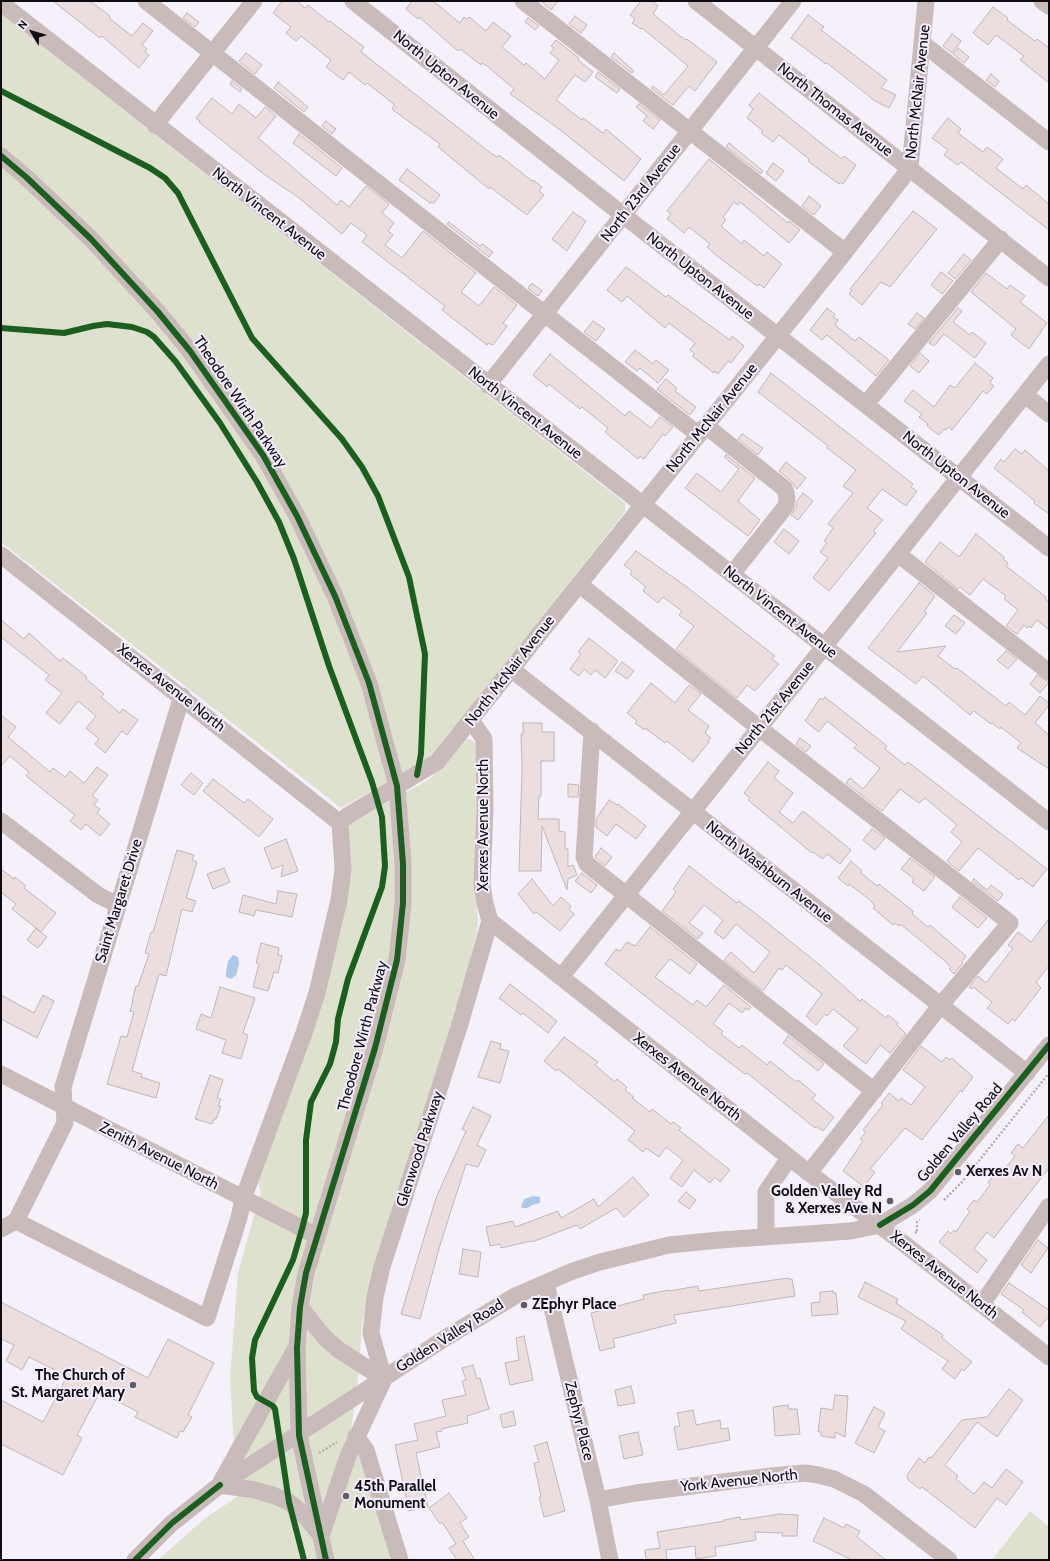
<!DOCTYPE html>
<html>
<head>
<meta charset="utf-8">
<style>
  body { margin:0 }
  #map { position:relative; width:1050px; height:1561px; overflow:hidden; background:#f5f0fa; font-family:Cabin,sans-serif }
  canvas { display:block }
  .frame { position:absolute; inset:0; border:2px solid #0e0c11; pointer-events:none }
  .north { position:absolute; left:12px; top:12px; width:40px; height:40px; -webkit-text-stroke:3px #f4edfd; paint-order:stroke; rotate:308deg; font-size:11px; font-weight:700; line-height:16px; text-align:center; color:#0e0c11 }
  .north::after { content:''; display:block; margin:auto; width:14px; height:18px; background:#0e0c11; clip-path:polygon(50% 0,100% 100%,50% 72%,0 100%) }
</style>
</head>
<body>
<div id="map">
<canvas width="1050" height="1561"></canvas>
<div class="frame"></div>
<div class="north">N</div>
</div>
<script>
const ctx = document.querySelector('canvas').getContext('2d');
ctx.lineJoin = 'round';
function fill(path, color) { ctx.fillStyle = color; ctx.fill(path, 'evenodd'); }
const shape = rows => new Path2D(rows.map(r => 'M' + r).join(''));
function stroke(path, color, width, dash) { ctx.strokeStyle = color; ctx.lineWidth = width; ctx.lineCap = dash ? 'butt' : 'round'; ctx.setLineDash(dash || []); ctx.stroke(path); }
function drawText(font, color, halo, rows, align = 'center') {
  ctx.font = font + ' Cabin,sans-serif'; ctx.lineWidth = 4; ctx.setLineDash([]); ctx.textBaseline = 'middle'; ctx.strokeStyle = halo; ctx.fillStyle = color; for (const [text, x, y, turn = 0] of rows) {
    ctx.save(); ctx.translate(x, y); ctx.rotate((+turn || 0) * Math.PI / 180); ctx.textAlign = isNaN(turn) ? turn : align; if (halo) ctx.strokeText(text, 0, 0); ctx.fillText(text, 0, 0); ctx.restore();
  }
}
fill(shape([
  [1,14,625,503,625,512,436,752,414,767,341,808,1,542],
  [470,739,476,744,477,764,476,894,478,926,474,945,450,1027,372,1276,362,1324,359,1370,351,1431,393,1560,158,1560,204,1519,237,1497,230,1378,238,1273,261,1191,258,1183,259,1177,313,1032,349,827,352,822,430,779,464,740],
  [1030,1511,1049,1527,1049,1560,992,1560]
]), '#dee1ce');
fill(shape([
  [233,955,238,957,239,964,236,975,231,979,226,977,226,973,228,961],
  [533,1196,540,1197,540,1203,532,1205,527,1208,522,1208,521,1206,524,1199]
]), '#aec9e8');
const building = shape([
  [53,1,90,1,110,16,109,18,132,36,143,23,153,31,142,45,147,49,145,52,149,55,139,68,102,36,100,38,53,1],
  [282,1,297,1,305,8,308,5,329,22,330,21,364,47,361,52,492,154,498,157,499,155,532,181,533,180,542,187,539,191,544,195,527,215,490,187,489,189,438,147,440,144,393,110,392,108,395,105,367,83,365,85,349,72,343,80,326,67,331,60,301,36,296,41,286,33,291,27,273,13,282,1],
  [412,1,433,1,460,23,464,17,467,19,469,17,486,31,493,22,511,36,502,47,524,65,526,63,545,79,559,60,550,53,554,48,551,46,556,40,579,58,578,60,593,72,585,82,575,75,556,100,582,120,583,118,603,133,606,129,641,159,624,181,559,129,510,94,514,89,487,66,482,63,481,65,460,49,458,51,419,17,418,19,406,9,412,1],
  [541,1,558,1,551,10,541,1],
  [641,1,652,1,658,6,653,14,680,36,686,40,687,39,717,62,695,91,689,86,673,105,651,88,653,86,664,95,688,66,642,28,641,29,632,23,635,19,630,15,641,1],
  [993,7,1008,18,1007,20,1035,41,1037,39,1049,48,1049,83,1020,60,1024,56,996,35,988,45,973,33,993,7],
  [187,13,199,22,195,27,183,18,187,13],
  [808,15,824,27,821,30,887,80,881,88,896,95,889,108,875,101,827,63,826,64,791,38,808,15],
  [575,16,587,25,581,33,569,24,575,16],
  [528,18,539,26,535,30,525,22,528,18],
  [952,34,961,41,952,53,943,46,952,34],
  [958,48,969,57,964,63,953,54,958,48],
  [246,53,262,65,255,74,239,61,246,53],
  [614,53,634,71,632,73,611,57,614,53],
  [598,72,620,89,617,93,595,77,598,72],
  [991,74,999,81,995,87,986,80,991,74],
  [232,81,242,89,240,92,230,84,232,81],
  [278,82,308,107,304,112,274,88,278,82],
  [759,93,826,147,842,159,844,156,856,165,843,184,840,182,839,184,821,171,808,161,809,159,779,135,773,142,761,133,763,131,747,118,753,109,749,105,759,93],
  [212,98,232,114,239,104,256,118,265,107,276,116,258,138,337,205,341,200,349,207,366,186,389,204,382,213,394,223,388,231,393,235,385,245,402,258,423,231,476,273,461,292,479,306,494,287,517,305,503,323,507,326,493,345,488,343,487,345,442,310,445,306,362,242,367,235,351,223,342,234,298,197,265,175,199,122,200,121,196,118,212,98],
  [639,104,660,120,653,129,643,121,647,116,636,107,639,104],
  [948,118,961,129,958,133,983,152,987,147,1003,159,996,168,1023,189,1026,185,1049,204,1049,230,961,162,958,165,944,155,948,150,932,138,948,118],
  [326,121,336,129,332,134,322,126,326,121],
  [299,134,342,168,336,176,293,143,299,134],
  [729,143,763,171,761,174,726,147,729,143],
  [709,159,788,223,789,221,800,230,789,243,740,202,738,205,734,202,723,217,726,220,721,226,742,244,744,240,764,256,767,252,782,264,764,288,759,284,757,286,717,256,707,247,710,244,709,243,689,227,684,233,667,219,671,214,667,211,709,159],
  [773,163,784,171,776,181,766,173,773,163],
  [407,169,440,195,434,203,430,203,399,180,407,169],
  [809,196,821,206,814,215,802,206,809,196],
  [913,211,937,229,890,287,881,282,862,305,849,294,852,290,850,289,913,211],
  [573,212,586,221,567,251,552,239,573,212],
  [449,222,480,246,482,244,493,252,489,257,447,224,449,222],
  [964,254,971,260,955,279,948,273,964,254],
  [626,267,666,297,668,295,730,340,732,336,744,346,731,363,728,361,718,374,714,371,714,373,692,356,695,354,690,350,695,343,669,323,665,328,627,296,622,302,607,290,626,267],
  [941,272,953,281,942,294,931,285,941,272],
  [986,273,1007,289,1010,285,1025,296,1020,302,1047,323,1029,349,1012,336,1011,334,1016,329,971,292,986,273],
  [532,283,542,291,538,296,528,288,532,283],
  [827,308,835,314,833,317,838,320,835,325,855,341,859,337,889,360,876,376,827,335,822,340,810,330,827,308],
  [958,308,962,311,953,322,970,335,972,332,986,343,975,358,944,334,934,346,929,343,958,308],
  [917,313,924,318,915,329,908,324,917,313],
  [593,321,605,329,596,341,584,332,593,321],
  [635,350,653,364,656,360,669,370,658,383,640,368,637,371,625,362,635,350],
  [920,353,929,361,919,373,910,366,920,353],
  [550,354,625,416,629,411,651,428,660,417,673,427,665,436,663,434,644,459,640,456,638,459,605,432,608,428,582,407,580,409,549,384,547,387,533,375,550,354],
  [975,363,993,378,990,383,994,386,987,394,983,391,952,430,948,427,946,430,944,429,939,435,927,426,928,424,919,417,922,414,904,401,913,390,934,407,950,385,955,388,975,363],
  [771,373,913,484,911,487,917,491,906,506,882,489,867,508,883,520,873,531,876,533,829,591,813,578,828,558,820,552,827,543,824,541,833,528,828,524,853,493,843,486,856,470,827,448,828,446,823,442,758,392,771,373],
  [666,379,677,388,675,391,696,407,690,415,657,389,666,379],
  [742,434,763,448,758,455,738,439,742,434],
  [1015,449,1022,454,1025,450,1049,471,1049,514,1034,503,1035,501,994,468,1001,459,1004,462,1015,449],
  [726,455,755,478,738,501,760,520,748,536,685,488,697,473,721,492,739,469,724,457,726,455],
  [786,462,806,478,797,489,791,481,779,471,786,462],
  [803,493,813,501,798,520,791,515,796,508,797,501,803,493],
  [784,529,799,541,789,554,774,542,784,529],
  [976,534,1004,557,1003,559,1008,563,1006,566,1046,597,1045,599,1049,602,1049,630,1037,620,1031,628,1029,626,1027,628,1024,625,1017,634,1006,626,1018,610,1004,599,1006,596,983,579,970,595,960,587,958,589,925,562,940,542,959,557,976,534],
  [636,551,687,587,775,656,772,659,779,664,755,691,747,685,737,698,676,649,694,626,679,615,682,611,663,597,658,603,643,591,646,587,630,574,632,571,624,565,636,551],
  [919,583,935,596,924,612,927,613,897,652,946,646,938,656,955,669,957,668,1006,706,1009,702,1025,715,1040,696,1049,703,1049,705,1035,723,1049,735,1049,769,1017,748,1021,743,1001,727,1000,729,992,723,991,724,974,711,970,715,923,676,916,684,868,648,919,583],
  [954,615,965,623,956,634,945,626,954,615],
  [1,620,24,639,29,633,60,661,63,658,87,677,86,679,104,694,101,697,120,713,123,709,138,720,127,735,122,731,105,753,95,744,99,739,86,728,96,716,78,701,60,724,46,713,62,693,45,680,49,675,1,637,1,620],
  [589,638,618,661,605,678,595,670,591,675,584,669,579,676,570,669,581,654,578,652,589,638],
  [1006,651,1017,659,1008,669,997,660,1006,651],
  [622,662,634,671,627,679,615,671,622,662],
  [1037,675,1049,682,1040,693,1030,684,1037,675],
  [651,683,675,703,689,685,701,694,688,710,709,726,705,733,711,738,708,741,709,742,693,762,667,741,665,743,645,728,644,730,635,723,637,721,627,713,651,683],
  [825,697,887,746,885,749,905,765,908,762,1047,869,1033,887,1021,878,1019,880,978,848,959,871,947,861,962,842,951,832,957,825,925,798,919,803,900,789,882,811,846,783,850,778,863,789,880,768,854,748,857,745,827,721,819,732,805,721,820,698,823,700,825,697],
  [1,715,16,727,8,737,50,772,53,768,65,777,70,771,84,783,97,767,108,775,92,796,98,800,94,805,100,809,97,813,110,824,100,836,86,824,81,830,70,821,75,815,26,776,29,772,10,756,1,766,1,715],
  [523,723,542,723,542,732,554,732,554,761,541,761,541,796,539,796,538,819,559,819,559,831,565,832,565,849,568,849,568,867,573,865,577,875,568,879,567,890,542,826,541,871,519,871,522,769,521,734,523,734,523,723],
  [800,738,811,746,806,752,796,744,800,738],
  [768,762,779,771,774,778,793,793,779,812,793,823,803,811,851,850,840,864,827,854,823,859,813,852,812,853,748,800,750,798,744,793,768,762],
  [191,773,203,783,194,795,181,785,191,773],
  [213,779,244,803,248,799,273,819,259,837,203,791,213,779],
  [568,784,579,785,578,797,568,797,568,784],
  [609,800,617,805,618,804,646,826,636,839,616,824,607,836,596,827,596,819,609,800],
  [872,829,885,838,875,850,863,840,872,829],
  [286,839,298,871,281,877,283,865,272,869,264,848,286,839],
  [601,848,612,857,605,866,595,857,601,848],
  [177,850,194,855,192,860,197,862,186,898,196,901,192,912,182,909,166,976,159,974,132,1071,142,1074,141,1077,160,1083,156,1098,107,1084,121,1036,127,1037,134,1012,130,1011,133,1001,132,1001,136,986,138,986,149,954,145,953,151,932,153,932,177,850],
  [910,858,935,877,924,891,912,882,914,879,901,869,910,858],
  [851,861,862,871,861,873,877,886,879,884,913,911,912,914,928,927,930,925,966,956,962,962,963,963,954,974,949,969,951,968,946,962,921,941,900,924,899,926,895,923,893,925,873,908,875,906,870,900,849,884,848,886,838,878,851,861],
  [689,866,737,903,739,901,760,917,821,966,860,1001,862,999,886,1018,888,1015,898,1023,897,1025,906,1034,890,1053,880,1045,866,1064,843,1046,858,1029,833,1009,827,1016,825,1014,816,1025,806,1016,822,994,786,965,782,970,779,968,763,991,724,960,731,952,754,973,770,952,736,924,724,939,714,932,723,920,704,905,689,923,703,933,698,939,662,911,676,892,673,889,689,866],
  [224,868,230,882,213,889,207,874,224,868],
  [1,869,14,879,15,877,26,886,24,888,56,913,41,932,12,909,16,904,1,892,1,869],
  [582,873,597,885,591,893,575,881,582,873],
  [532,879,553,906,561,897,571,906,569,909,574,914,560,931,536,912,534,914,518,894,532,879],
  [974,879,987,890,991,885,1003,894,998,901,972,881,974,879],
  [278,891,297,894,292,917,256,910,254,916,239,912,243,895,276,904,278,891],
  [960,897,987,918,978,928,952,907,960,897],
  [1049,919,1049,966,1036,982,1041,988,1015,1021,1012,1019,1008,1024,987,1008,992,1002,973,987,972,989,969,987,978,976,986,983,1013,948,1008,945,1018,932,1031,942,1049,919],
  [650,927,697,964,690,974,670,959,655,977,693,1005,697,1000,706,1007,724,985,751,1007,749,1010,746,1008,742,1013,729,1003,713,1024,723,1031,721,1034,739,1048,742,1045,767,1065,770,1061,796,1082,798,1080,816,1095,812,1099,834,1117,823,1131,816,1126,815,1128,747,1073,745,1074,717,1053,605,964,616,949,620,951,627,942,635,946,650,927],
  [36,928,47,937,38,948,27,940,36,928],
  [261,943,279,948,278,955,282,956,278,973,274,972,268,991,253,987,259,964,256,963,261,943],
  [510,984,557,1021,548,1033,523,1013,521,1015,499,998,510,984],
  [220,987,255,998,243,1033,248,1035,241,1059,222,1053,226,1040,196,1029,201,1014,211,1018,220,987],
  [1,995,34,1013,43,995,54,1001,37,1038,1,1019,1,995],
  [788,1036,824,1064,818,1071,783,1043,788,1036],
  [564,1037,598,1062,595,1065,615,1082,617,1079,627,1087,625,1090,634,1097,632,1098,650,1112,652,1109,671,1124,673,1122,681,1128,679,1130,730,1170,720,1182,715,1177,710,1183,694,1170,682,1187,670,1178,683,1160,666,1147,659,1157,646,1148,643,1152,628,1140,635,1131,558,1069,556,1071,544,1061,564,1037],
  [491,1041,501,1044,500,1049,509,1051,500,1083,478,1077,491,1041],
  [921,1046,942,1062,946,1057,950,1060,952,1058,973,1077,962,1092,961,1090,922,1140,905,1128,870,1169,875,1172,864,1187,843,1171,863,1141,860,1139,866,1132,863,1130,883,1105,881,1103,889,1093,899,1101,901,1098,911,1105,925,1087,903,1070,921,1046],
  [210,1075,223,1080,217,1098,221,1099,218,1106,221,1106,216,1119,214,1119,212,1124,195,1119,210,1075],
  [473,1107,491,1116,477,1145,486,1150,478,1167,466,1164,440,1245,420,1319,401,1314,436,1198,466,1131,462,1129,473,1107],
  [1049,1115,1049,1168,994,1238,987,1232,974,1249,987,1260,977,1273,939,1242,948,1231,951,1234,954,1230,956,1232,970,1211,967,1209,974,1200,977,1202,990,1185,988,1182,996,1174,999,1176,1015,1156,1011,1153,1018,1144,1023,1148,1049,1115],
  [633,1177,649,1195,624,1217,616,1208,580,1229,577,1225,532,1242,531,1241,501,1248,500,1244,490,1246,486,1227,513,1221,515,1227,558,1211,561,1218,594,1199,598,1207,633,1177],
  [686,1192,696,1200,689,1209,678,1201,686,1192],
  [1038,1240,1048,1248,1031,1273,1021,1265,1038,1240],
  [463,1249,481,1252,478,1277,459,1274,463,1249],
  [788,1278,788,1279,792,1279,795,1296,674,1315,676,1323,613,1339,615,1347,600,1351,591,1313,644,1299,643,1295,669,1290,669,1291,698,1286,699,1291,788,1278],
  [865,1282,898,1299,896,1303,943,1335,942,1338,972,1362,964,1371,962,1369,955,1379,942,1369,948,1361,901,1329,906,1321,858,1297,865,1282],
  [1009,1283,1049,1310,1049,1316,1040,1327,1022,1312,1024,1310,1001,1294,1009,1283],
  [833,1291,833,1293,836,1293,838,1314,812,1316,811,1303,820,1302,820,1292,833,1291],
  [1,1302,148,1378,168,1339,214,1363,188,1415,192,1417,183,1432,180,1431,177,1438,135,1417,138,1412,100,1392,77,1435,82,1438,63,1475,1,1444,1,1400,43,1422,67,1376,29,1357,22,1370,6,1361,14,1345,1,1339,1,1302],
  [524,1336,533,1380,510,1385,505,1363,519,1360,516,1338,524,1336],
  [473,1365,477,1379,480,1378,489,1409,467,1416,468,1423,441,1429,442,1431,436,1432,440,1447,416,1453,428,1507,409,1511,395,1445,418,1440,414,1424,446,1416,442,1400,466,1395,462,1381,466,1380,462,1368,473,1365],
  [631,1386,635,1403,618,1406,615,1390,631,1386],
  [1009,1389,1023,1400,997,1437,977,1422,945,1465,958,1476,956,1479,974,1494,984,1482,992,1488,1006,1469,1023,1482,1006,1505,997,1498,975,1528,922,1487,920,1489,908,1480,907,1475,919,1458,925,1463,928,1458,932,1457,962,1420,987,1417,1009,1389],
  [835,1395,848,1396,845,1437,835,1432,835,1438,821,1436,821,1432,818,1432,821,1408,833,1410,835,1395],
  [788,1405,789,1409,797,1409,800,1434,775,1436,773,1407,788,1405],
  [874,1407,885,1413,878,1427,885,1431,874,1453,855,1443,874,1407],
  [693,1410,696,1425,720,1420,721,1429,728,1428,730,1440,678,1450,674,1427,680,1426,677,1413,693,1410],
  [513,1411,516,1425,503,1428,500,1415,513,1411],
  [638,1432,643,1455,624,1459,619,1436,638,1432],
  [547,1442,565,1511,544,1517,539,1497,541,1497,534,1463,539,1462,534,1446,547,1442],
  [449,1493,467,1518,460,1523,469,1537,463,1541,475,1560,457,1560,449,1548,456,1544,442,1522,440,1524,429,1508,449,1493],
  [780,1514,798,1515,797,1536,782,1536,783,1533,755,1532,756,1540,715,1547,716,1556,696,1559,695,1546,666,1550,667,1560,646,1560,645,1550,660,1548,657,1532,725,1521,724,1520,740,1517,741,1520,780,1514],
  [824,1518,844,1528,846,1524,860,1531,857,1537,886,1560,852,1560,813,1541,824,1518]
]);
fill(building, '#ecdedf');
stroke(building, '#bcb7ba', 1);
stroke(shape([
  [944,1200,962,1182,1049,1073],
  [915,1232,917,1233,917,1222,920,1220],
  [275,1416,277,1425],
  [319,1453,337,1442],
  [283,1467,286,1484]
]), '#b7adae', 2.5, [2, 2]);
stroke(shape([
  [146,1,699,435],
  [353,1,614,208,1049,548],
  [523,1,845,252],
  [696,1,1049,278],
  [1042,1,1049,6],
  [1,3,1049,822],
  [922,43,1049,142],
  [155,125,254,1],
  [1,156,26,177,91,239,158,312,190,351,263,455,297,516,335,596,369,683,397,786,403,864,403,903,397,960,375,1048,306,1273,300,1307,297,1348,299,1435,326,1560],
  [488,385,793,1],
  [1025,395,1049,414],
  [866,404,1001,239],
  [706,426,785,489,787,498,786,506,732,574],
  [898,554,1049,672],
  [1,555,340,823],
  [579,584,759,728,1010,923,940,1006,809,1173],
  [511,669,1027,1073],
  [182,696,63,1087,65,1123,16,1221,207,1318,239,1218,243,1199,304,1033,317,993,339,900,343,869,340,823],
  [471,720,484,739,485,810,482,885,485,903,490,921,809,1173,903,1243,1049,1357],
  [592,731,584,857,587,864,874,1091],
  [1,821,98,895,118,905],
  [340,823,347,816,437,762,845,252,910,168,926,1],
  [561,977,1049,364],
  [1,1074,317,1236],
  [1,1229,16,1221],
  [766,1236,766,1192,789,1158],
  [546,1283,598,1500,610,1560],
  [982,1304,1049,1206],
  [300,1307,325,1338,339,1350,384,1379],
  [384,1379,371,1333,375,1297,382,1267,459,1027,490,921],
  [356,1436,366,1450,400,1560],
  [221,1482,296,1348],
  [220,1485,255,1490,275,1496,289,1502,305,1516,318,1532],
  [598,1500,636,1493,771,1476,805,1473,818,1475,834,1479,864,1494,949,1560],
  [321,1536,348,1456,384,1379],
  [135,1560,172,1523,220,1485,447,1337,515,1296,573,1271,600,1262,669,1245,720,1240,851,1231,880,1225,913,1205,930,1191,1049,1045]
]), '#cabbbb', 17);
stroke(shape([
  [1,91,150,168,165,178,178,193,252,338,342,439,362,467,378,496,409,577,425,654,421,754,417,775],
  [1,156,26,177,91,239,158,312,190,351,263,455,297,516,335,596,369,683,397,786,403,864,403,903,397,960,375,1048,306,1273,300,1307,297,1348,299,1435,326,1560],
  [1,328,64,333,93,326,107,324,132,327,147,332,154,337,176,362,220,423,257,482,279,522,294,559,329,666,372,782,382,817,385,866,382,887,348,979,338,1019,336,1042,330,1064,311,1102,306,1140,306,1213,302,1229,293,1260,255,1340,252,1358,254,1391,257,1397,273,1406,275,1409,289,1502,304,1560],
  [880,1225,913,1205,930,1191,1049,1045],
  [135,1560,172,1523,220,1485]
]), '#1b5e20', 6);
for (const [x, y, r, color] of [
  [958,1172,4,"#5f5c63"],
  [890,1201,4,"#5f5c63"],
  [524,1305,4,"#5f5c63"],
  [133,1385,4,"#5f5c63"],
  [346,1496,4,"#5f5c63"]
]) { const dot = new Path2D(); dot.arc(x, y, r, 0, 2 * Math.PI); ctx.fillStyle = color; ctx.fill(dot); stroke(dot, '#f4edfd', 1.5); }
drawText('15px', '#0e0c11', '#f4edfd', [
  ["North Upton Avenue",446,75,39],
  ["North McNair Avenue",918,92,-84],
  ["North Thomas Avenue",835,110,38],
  ["North 23rd Avenue",641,193,-52],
  ["North Vincent Avenue",269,214,38],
  ["North Upton Avenue",700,276,38],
  ["Theodore Wirth Parkway",240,402,56],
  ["North Vincent Avenue",525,413,38],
  ["North McNair Avenue",712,418,-51],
  ["North Upton Avenue",956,475,38],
  ["North Vincent Avenue",780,612,38],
  ["North McNair Avenue",510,671,-52],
  ["Xerxes Avenue North",171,688,38],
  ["North 21st Avenue",775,708,-51],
  ["Xerxes Avenue North",484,825,-90],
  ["North Washburn Avenue",769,872,38],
  ["Saint Margaret Drive",119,901,-73],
  ["Theodore Wirth Parkway",363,1036,-75],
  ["Xerxes Avenue North",687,1077,38],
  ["Golden Valley Road",960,1133,-50],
  ["Glenwood Parkway",420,1149,-72],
  ["Zenith Avenue North",159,1156,27],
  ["Xerxes Avenue North",944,1275,38],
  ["Golden Valley Road",450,1336,-32],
  ["Zephyr Place",579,1421,76],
  ["York Avenue North",739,1481,-6]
]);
drawText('bold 15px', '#0e0c11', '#f4edfd', [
  ["Xerxes Av N",966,1172],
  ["Golden Valley Rd",882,1192,"right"],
  ["& Xerxes Ave N",882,1209,"right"],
  ["ZEphyr Place",532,1305],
  ["The Church of",125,1376,"right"],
  ["St. Margaret Mary",125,1393,"right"],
  ["45th Parallel",354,1487],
  ["Monument",354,1504]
], 'left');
</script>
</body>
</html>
